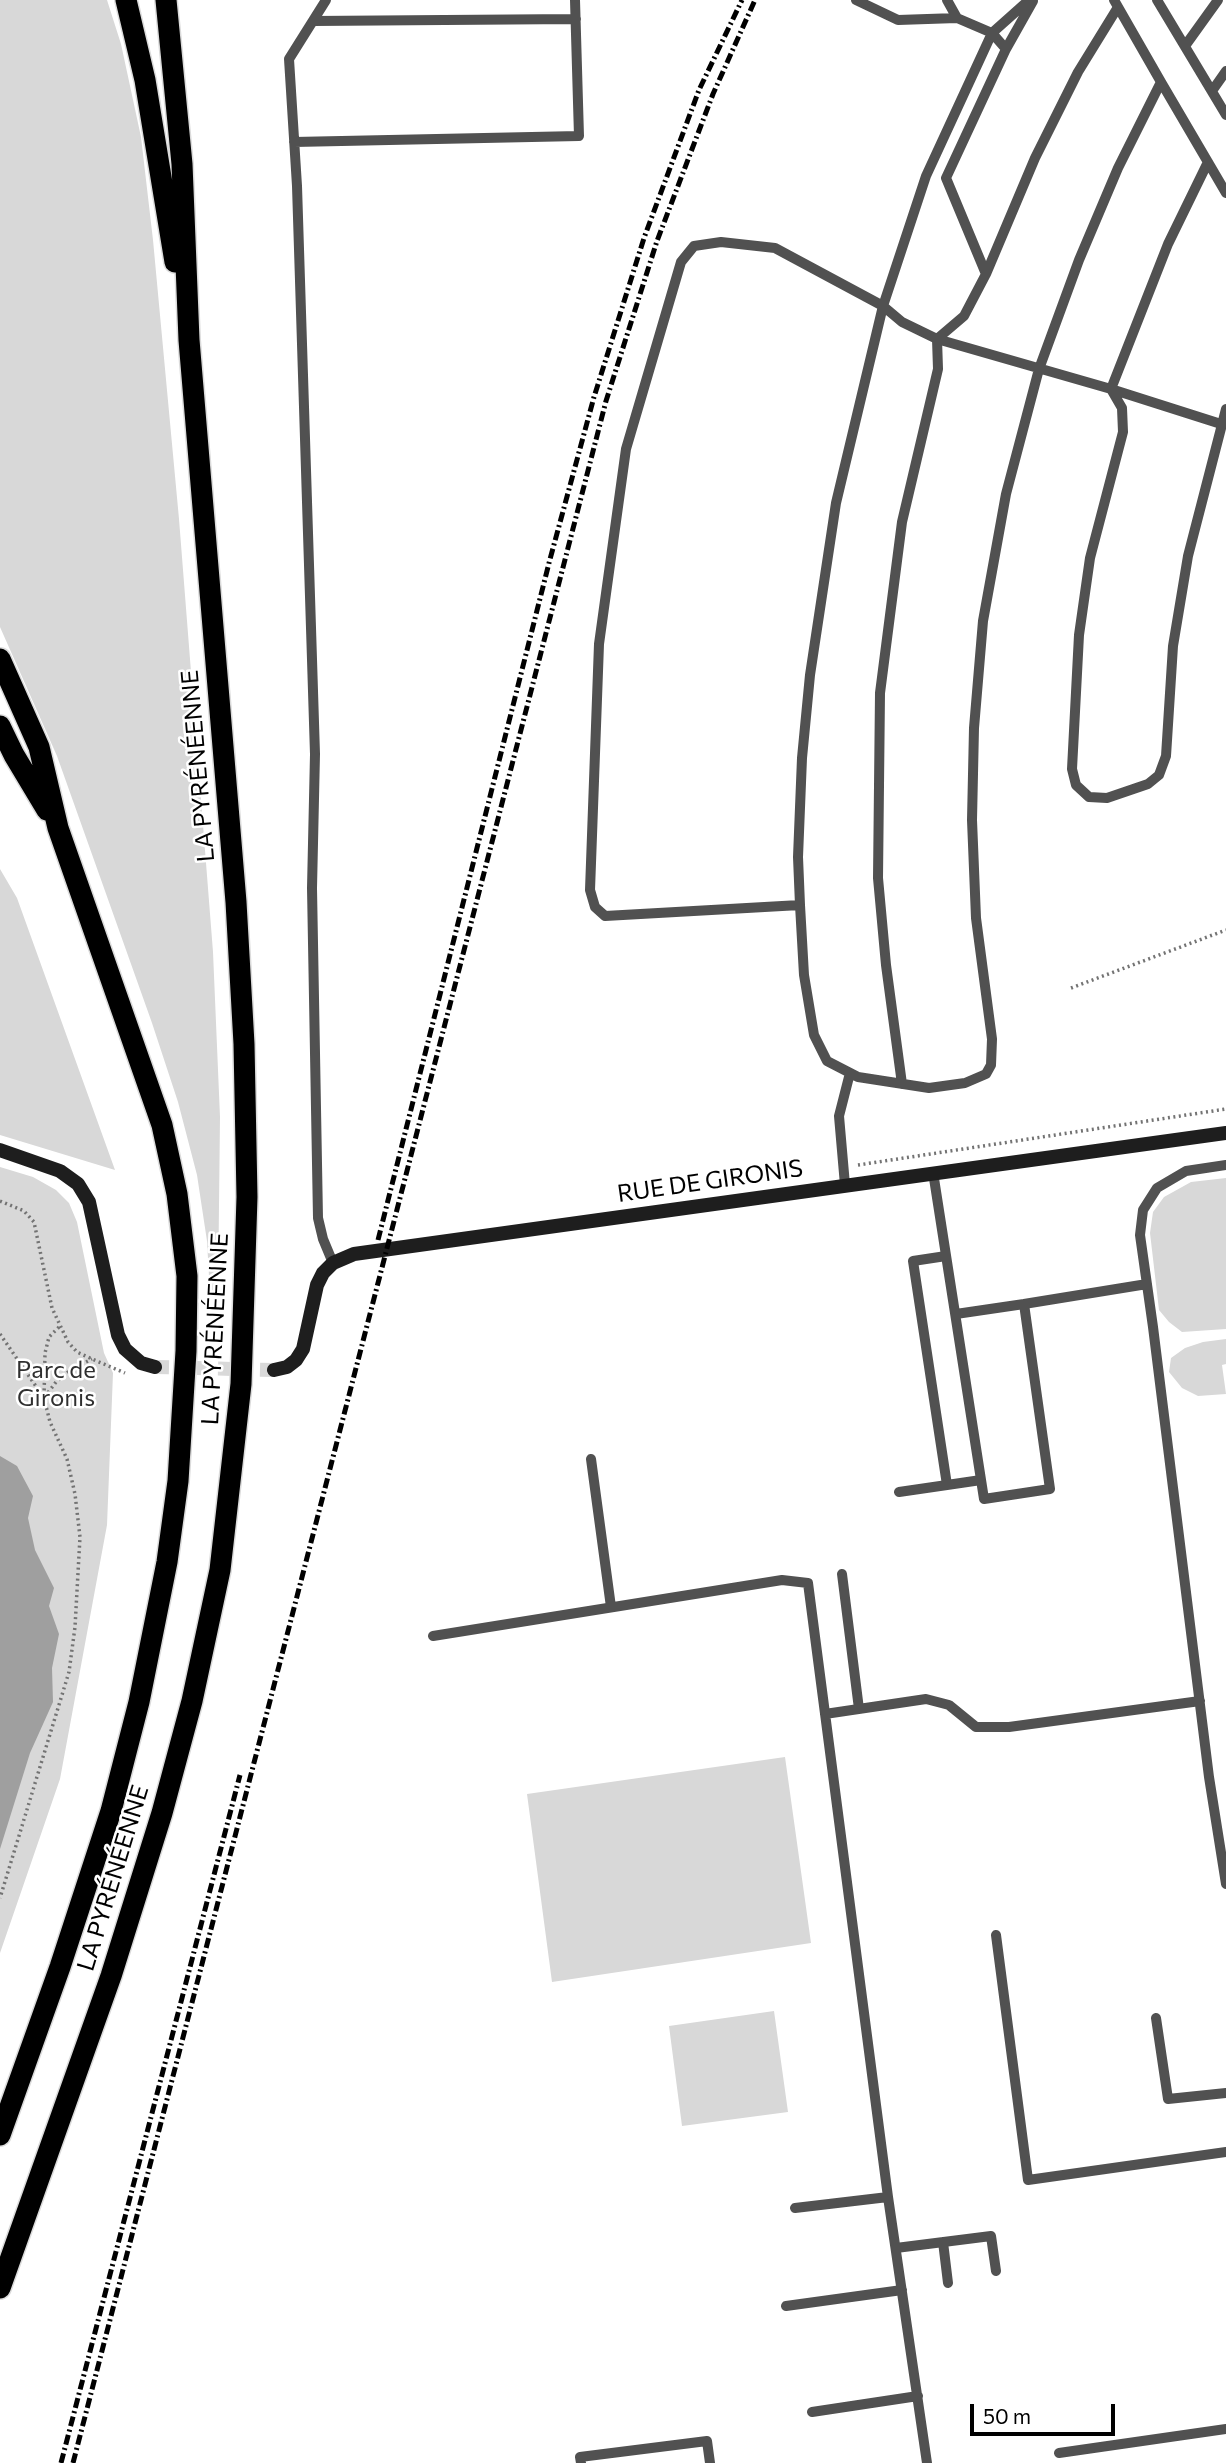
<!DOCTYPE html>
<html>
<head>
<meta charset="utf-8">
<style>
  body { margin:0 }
  #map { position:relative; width:1226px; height:2463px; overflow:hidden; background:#fff; font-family:Commissioner,sans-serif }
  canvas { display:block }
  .scale { position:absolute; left:970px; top:2404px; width:145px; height:32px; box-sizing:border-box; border:4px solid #000; border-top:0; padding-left:9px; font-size:21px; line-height:24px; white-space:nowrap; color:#000; -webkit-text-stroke:5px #fff; paint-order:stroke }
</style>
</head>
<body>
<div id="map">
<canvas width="1226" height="2463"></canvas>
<div class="scale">50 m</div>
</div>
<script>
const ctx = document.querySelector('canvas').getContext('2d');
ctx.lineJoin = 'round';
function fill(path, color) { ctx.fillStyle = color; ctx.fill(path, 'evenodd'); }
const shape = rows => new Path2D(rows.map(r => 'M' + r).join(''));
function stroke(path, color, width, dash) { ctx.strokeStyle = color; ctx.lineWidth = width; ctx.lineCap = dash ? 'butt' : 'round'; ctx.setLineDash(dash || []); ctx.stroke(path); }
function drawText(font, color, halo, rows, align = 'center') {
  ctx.font = font + ' Commissioner,sans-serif'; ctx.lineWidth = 5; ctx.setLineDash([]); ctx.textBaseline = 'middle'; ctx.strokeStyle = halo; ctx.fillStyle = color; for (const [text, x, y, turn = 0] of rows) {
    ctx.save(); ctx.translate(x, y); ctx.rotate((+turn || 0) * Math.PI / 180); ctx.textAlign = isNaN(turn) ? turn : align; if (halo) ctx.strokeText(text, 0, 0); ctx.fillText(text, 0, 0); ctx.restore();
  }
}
fill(shape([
  [0,0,107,0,121,44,141,137,153,240,179,519,213,952,220,1117,218,1294,210,1294,207,1241,197,1175,178,1102,152,1023,57,756,0,627],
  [0,869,17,898,115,1170,0,1135],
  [0,1167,33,1177,56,1190,69,1203,77,1222,104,1353,113,1373,107,1525,60,1779,0,1953],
  [1226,1178,1226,1329,1182,1332,1169,1322,1159,1310,1150,1233,1153,1212,1164,1197,1191,1182],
  [1226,1339,1226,1364,1222,1365,1226,1394,1198,1396,1182,1388,1169,1372,1171,1358,1185,1348,1203,1342],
  [785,1757,811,1943,552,1982,527,1794],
  [774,2011,788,2112,682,2126,669,2026]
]), '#d8d8d8');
fill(shape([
  [0,1456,17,1466,33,1496,28,1518,35,1550,54,1588,49,1606,59,1634,52,1668,53,1702,30,1753,0,1849]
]), '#9f9f9f');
stroke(shape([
  [155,1367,274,1370]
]), '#d9d9d9', 14, [14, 7]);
const highway = shape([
  [126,0,145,80,175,262],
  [0,659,39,747,58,828,162,1125,177,1194,187,1276,186,1351,178,1481,167,1562,139,1702,111,1811,60,1967,0,2135],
  [0,726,14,755,47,810],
  [0,2288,111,1976,162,1813,192,1701,220,1570,241,1384,247,1197,244,1044,236,902,189,340,182,164,166,0]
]);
stroke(highway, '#dbdbdb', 24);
stroke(shape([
  [1071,988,1226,930],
  [858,1165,1226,1109],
  [0,1201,24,1211,34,1222,52,1308,68,1342,77,1352,92,1359,125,1373],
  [59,1327,49,1337,45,1353,44,1398,56,1382,72,1369,92,1359],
  [0,1334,44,1398,50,1422,67,1459,75,1494,80,1537,75,1627,69,1672,0,1898]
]), '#737373', 3.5, [2, 3.5]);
stroke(shape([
  [326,0,289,59,297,186,315,754,312,888,318,1218,323,1239,333,1263],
  [856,0,898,20,957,18,992,33,1006,49,946,178,986,274],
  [947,0,957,18],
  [1029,0,992,33,926,176,883,306,836,503,810,675,802,758,798,857,800,905,804,975,814,1035,827,1061,858,1077,929,1088,965,1083,986,1074,991,1065,992,1039,976,918,972,820,974,728,983,621,1006,494,1039,369,1079,260,1118,168,1161,82,1114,0],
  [1157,0,1226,115],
  [313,21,576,19],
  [1185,46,1218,0],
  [1006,49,1033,1],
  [1161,82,1226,193],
  [1212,91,1226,71],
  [294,142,579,136,575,0],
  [1208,162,1168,244,1111,389,1122,408,1123,432,1090,558,1079,635,1072,769,1076,785,1089,797,1107,798,1148,784,1159,775,1166,756,1173,646,1188,556,1226,409],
  [800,905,605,916,595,907,590,890,599,644,626,449,681,262,694,246,721,242,775,248,883,306,902,322,937,339,1111,389,1221,424],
  [902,1084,886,965,878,878,880,693,902,522,938,369,937,339,964,316,986,274,1035,158,1078,72,1118,7],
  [1226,1165,1186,1171,1157,1188,1143,1210,1140,1235,1153,1327,1209,1777,1226,1884],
  [933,1172,984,1499,1050,1489,1024,1304,956,1314],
  [845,1185,839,1116,850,1073],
  [946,1256,913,1261,947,1485,981,1480],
  [1024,1304,1147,1284],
  [591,1459,611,1607],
  [899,1492,947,1485],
  [842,1574,859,1709],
  [433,1636,782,1580,808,1583,888,2197,927,2463],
  [825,1714,926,1699,949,1705,976,1727,1009,1727,1200,1701],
  [996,1935,1028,2180,1226,2152],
  [1156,2018,1168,2099,1226,2093],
  [795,2208,888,2197],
  [943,2242,948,2283],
  [896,2248,991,2236,996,2271],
  [786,2306,902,2290],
  [812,2412,918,2396],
  [1059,2453,1226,2429],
  [581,2463,580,2457,707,2441,710,2463]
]), '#515151', 10);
stroke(shape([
  [0,1150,60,1171,78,1184,89,1202,118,1335,125,1349,141,1363,155,1367],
  [274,1370,287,1367,296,1360,303,1349,317,1285,323,1273,333,1263,354,1254,1226,1133]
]), '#1e1e1e', 14);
stroke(highway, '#000', 21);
stroke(shape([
  [378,1240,549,563,594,397,644,238,699,90,742,0],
  [61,2463,240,1775],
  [73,2463,606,401,657,241,713,94,755,0]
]), '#000', 5, [10, 3.5, 2, 3.5]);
drawText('24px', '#000', '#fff', [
  ["LA PYRÉNÉENNE",198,766,-95],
  ["RUE DE GIRONIS",710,1181,-8],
  ["LA PYRÉNÉENNE",215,1329,-87],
  ["LA PYRÉNÉENNE",113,1878,-73]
]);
drawText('24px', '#2f2f2f', '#fff', [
  ["Parc de",56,1370],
  ["Gironis",56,1398]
]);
</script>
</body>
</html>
